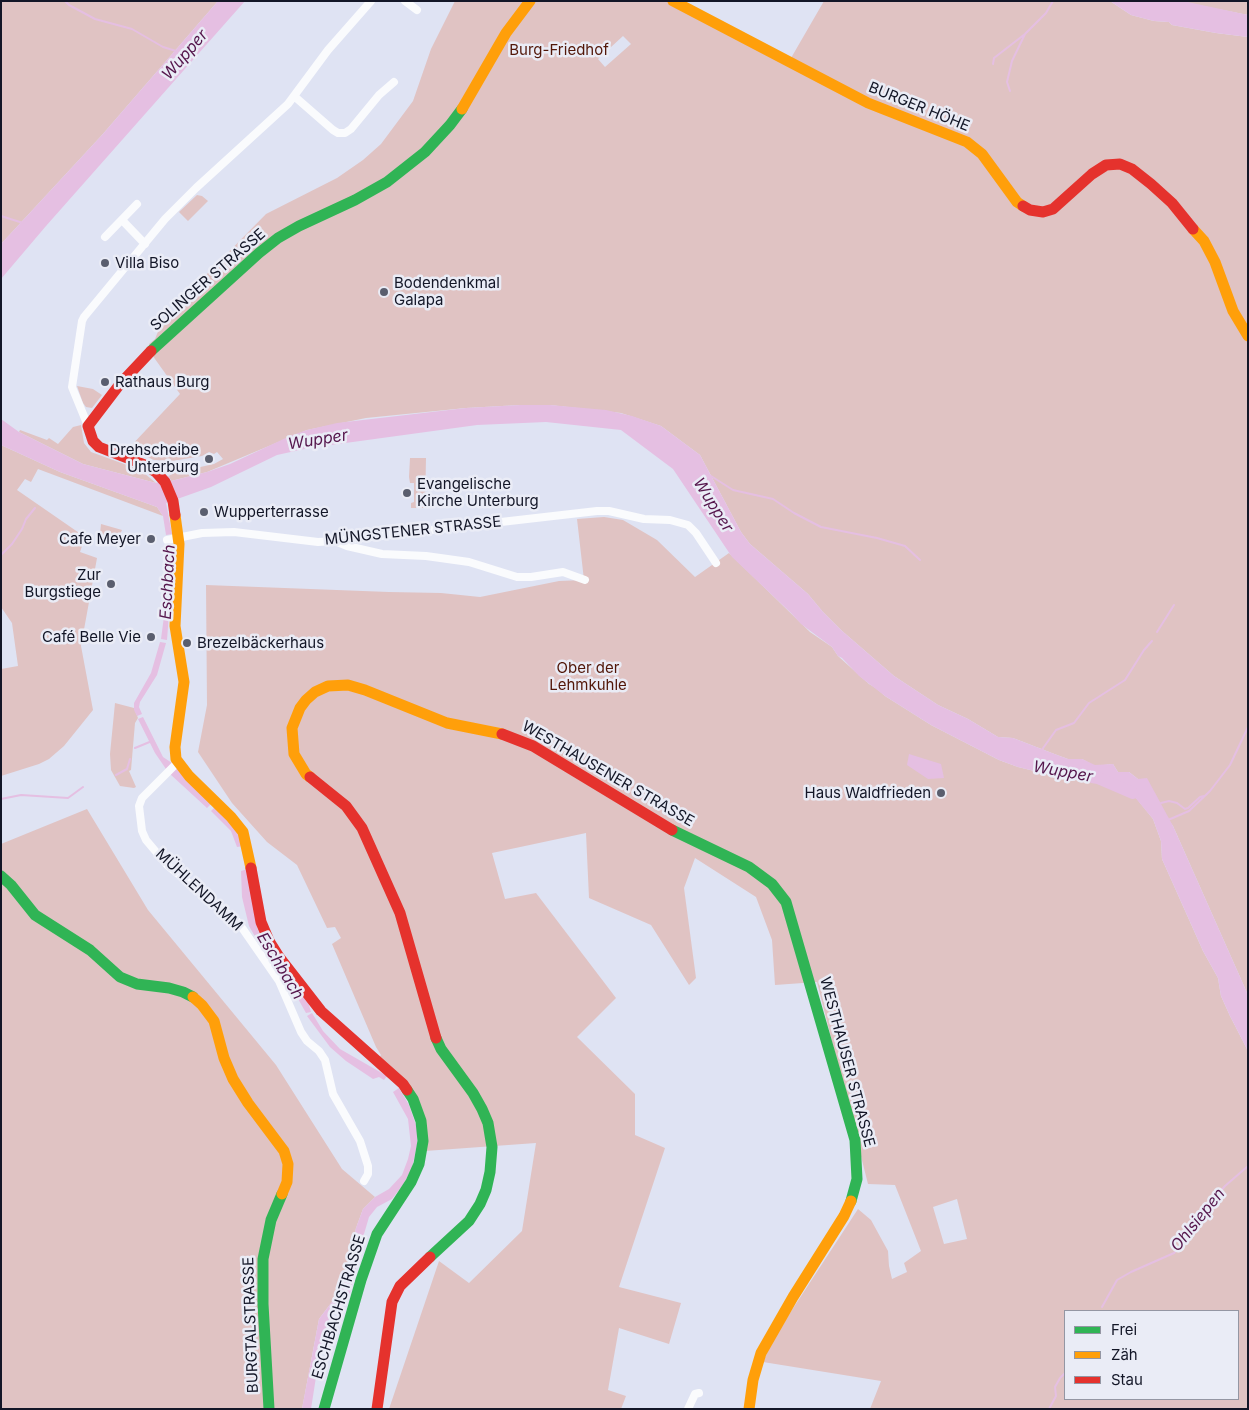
<!DOCTYPE html>
<html>
<head>
<meta charset="utf-8">
<style>
  body { margin:0 }
  #map { position:relative; width:1249px; height:1410px; overflow:hidden; background:#dfe3f3; font-family:Inter,sans-serif }
  canvas { display:block }
  .frame { position:absolute; inset:0; border:2px solid #131627; pointer-events:none }
  .legend { position:absolute; left:1064px; top:1310px; width:175px; height:90px; box-sizing:border-box; background:#eaecf6; border:1px solid #9496a3; margin:0; padding:6px 9px; list-style:none; font-size:15px; color:#131627 }
  .legend li { display:flex; align-items:center; gap:10px; height:25px }
  .legend b { width:25px; border:1px solid #9496a3 }
</style>
</head>
<body>
<div id="map">
<canvas width="1249" height="1410"></canvas>
<div class="frame"></div>
<ul class="legend">
<li><b style="height:6px;background:#30b455"></b>Frei</li>
<li><b style="height:6px;background:#ff9f0a"></b>Zäh</li>
<li><b style="height:6px;background:#e5322d"></b>Stau</li>
</ul>
</div>
<script>
const ctx = document.querySelector('canvas').getContext('2d');
ctx.lineJoin = 'round';
function fill(path, color) { ctx.fillStyle = color; ctx.fill(path, 'evenodd'); }
const shape = rows => new Path2D(rows.map(r => 'M' + r).join(''));
function stroke(path, color, width, dash) { ctx.strokeStyle = color; ctx.lineWidth = width; ctx.lineCap = dash ? 'butt' : 'round'; ctx.setLineDash(dash || []); ctx.stroke(path); }
function drawText(font, color, halo, rows, align = 'center') {
  ctx.font = font + ' Inter,sans-serif'; ctx.lineWidth = 5; ctx.setLineDash([]); ctx.textBaseline = 'middle'; ctx.strokeStyle = halo; ctx.fillStyle = color; for (const [text, x, y, turn = 0] of rows) {
    ctx.save(); ctx.translate(x, y); ctx.rotate((+turn || 0) * Math.PI / 180); ctx.textAlign = isNaN(turn) ? turn : align; if (halo) ctx.strokeText(text, 0, 0); ctx.fillText(text, 0, 0); ctx.restore();
  }
}
fill(shape([
  [1,1,218,1,102,135,1,244],
  [455,1,683,1,791,58,824,1,1110,1,1131,15,1154,21,1169,22,1172,25,1216,33,1248,37,1248,995,1173,826,1138,779,1129,772,1118,772,1113,764,1095,766,1082,759,1068,759,1057,755,1013,738,998,737,968,719,938,705,894,676,841,630,823,612,808,594,750,544,741,532,700,455,661,426,621,413,550,405,520,405,466,408,366,418,307,430,207,472,171,481,169,476,173,473,214,464,223,459,217,452,214,454,209,452,202,456,172,461,154,460,128,449,180,394,150,352,149,344,155,339,159,329,205,276,266,214,337,178,363,160,381,144,413,101,431,49],
  [623,36,631,44,605,67,598,59],
  [1183,1,1248,1,1248,15,1193,4],
  [197,195,202,196,208,201,188,221,179,212],
  [77,386,93,389,102,395,92,408,86,407,83,403],
  [81,425,84,443,91,452,135,468,144,473,156,483,83,464,19,432,20,430,47,440,49,438,58,444,73,427],
  [1,445,60,472,157,507,163,516,38,469,31,482,25,479,17,490,85,537,80,552,97,558,81,646,93,710,64,746,49,759,39,764,1,776,1,669,18,666,12,623,1,607],
  [410,458,426,458,425,508,411,508,411,503,414,502,414,483,410,483,409,477],
  [604,517,623,520,657,540,695,577,729,553,810,632,832,647,838,656,869,684,876,688,885,696,931,725,999,760,1018,767,1059,777,1111,782,1133,794,1153,819,1161,841,1162,859,1203,951,1218,978,1221,996,1230,1016,1248,1051,1248,1409,870,1409,881,1381,763,1362,773,1339,858,1209,871,1220,888,1251,889,1266,892,1279,907,1272,904,1263,921,1251,895,1185,868,1184,817,982,775,985,772,940,756,897,695,858,684,888,696,978,689,985,651,925,589,898,586,833,492,853,505,899,536,893,616,998,577,1037,635,1094,635,1135,665,1148,619,1287,681,1303,669,1344,619,1328,608,1390,626,1396,621,1409,389,1409,439,1261,469,1283,522,1231,536,1143,425,1151,425,1119,379,1058,381,1055,376,1047,332,944,341,938,335,927,327,928,297,865,267,842,232,803,198,752,207,705,206,585,389,592,441,593,480,597,559,581,584,580,577,519],
  [957,1199,967,1239,944,1244,933,1207],
  [1065,1311,1238,1311,1238,1399,1065,1399],
  [101,524,122,530,116,543,100,534],
  [115,703,134,708,138,718,135,723,131,770,129,771,136,787,134,788,120,786,111,770,110,754],
  [87,809,148,910,276,1065,342,1169,375,1197,363,1209,356,1228,344,1286,319,1319,302,1409,1,1409,1,844]
]), '#e0c3c3');
fill(shape([
  [218,1,245,1,46,226,1,279,1,244,102,135],
  [1110,1,1183,1,1248,15,1248,37,1216,33,1172,25,1169,22,1154,21,1131,15],
  [520,405,550,405,606,410,632,416,661,426,700,455,741,532,750,544,808,594,823,612,841,630,894,676,938,705,968,719,998,737,1013,738,1057,755,1068,759,1082,759,1095,765,1113,764,1118,772,1129,772,1138,779,1147,778,1173,826,1248,995,1248,1051,1230,1016,1221,996,1218,978,1203,951,1162,859,1161,841,1153,819,1133,795,1111,782,1059,777,1018,767,999,760,931,725,885,696,859,676,842,658,838,656,832,647,801,624,791,613,732,557,673,469,621,430,546,422,477,425,309,448,277,455,211,487,166,503,172,534,166,535,163,516,157,507,60,472,1,445,1,419,19,432,83,464,156,483,169,476,171,481,207,472,230,464,290,436,307,430,337,423,466,408],
  [167,546,174,546,172,575,167,575],
  [166,601,170,601,167,640,161,639],
  [160,642,166,643,157,675,140,702,139,707,142,714,137,716,134,710,134,703,151,673],
  [143,717,163,757,172,763,166,769,155,753,138,719],
  [909,754,941,764,944,778,928,779,907,765],
  [176,768,211,804,207,808,170,774],
  [215,807,237,830,243,846,237,847,231,831,211,811],
  [248,869,258,924,257,928,262,939,257,940,249,926,242,897,241,871],
  [263,940,308,1002,311,1012,306,1013,292,988,258,942],
  [312,1013,323,1031,340,1049,387,1076,384,1080,379,1077,373,1079,346,1061,330,1047,307,1016],
  [399,1088,409,1105,417,1128,417,1145,412,1168,403,1185,392,1199,377,1207,369,1217,364,1234,350,1293,329,1319,321,1345,311,1409,302,1409,319,1319,344,1286,356,1228,363,1209,375,1197,389,1189,402,1175,408,1159,411,1146,408,1119,393,1092]
]), '#e5bfe2');
stroke(shape([
  [65,1,69,5,95,19,132,29,163,47,176,51],
  [993,64,994,58,1025,34],
  [1010,91,1007,82,1012,61,1025,34,1046,13,1053,1],
  [1,216,23,223],
  [711,476,733,490,773,499,794,513,821,527,877,538,905,546,920,560],
  [1,555,12,544,22,529,26,519,35,508],
  [1157,632,1174,605],
  [135,748,152,741],
  [1041,751,1056,730,1074,723,1089,703,1125,680,1144,650,1152,641],
  [116,775,127,769,130,759],
  [1,799,21,795,68,798,83,787],
  [1161,803,1169,801,1177,803,1185,809,1188,808,1200,797,1204,796],
  [1168,820,1189,811,1210,791,1230,765,1248,727],
  [1102,1307,1117,1280,1131,1272,1174,1253,1191,1233,1208,1206,1225,1186,1248,1166],
  [1049,1409,1056,1396,1055,1387,1060,1378,1065,1373]
]), '#e5bfe2', 2);
stroke(shape([
  [1092,777,1098,778,1133,793]
]), '#e5bfe2', 12);
stroke(shape([
  [405,1,417,10],
  [294,96,333,130,338,133,345,133,351,129,379,95,394,82],
  [122,220,145,244],
  [105,237,137,204],
  [88,426,72,387,82,321,84,317,165,219,196,188,288,104,328,50,371,1],
  [167,540,202,533,234,532,318,542,335,541,597,511,609,511,644,519,670,520,688,525,696,533,716,563],
  [335,541,347,546,382,554,426,556,469,562,517,577,531,577,563,572,585,580],
  [178,762,142,798,139,806,142,831,146,840,168,866,238,922,279,981,301,1032,307,1041,319,1051,325,1060,333,1094,360,1141,368,1166,368,1174,364,1181],
  [688,1409,695,1394,699,1393]
]), '#fafbfd', 8);
stroke(shape([
  [151,351,259,253,278,238,299,226,355,200,387,182,425,152,450,125,462,109],
  [672,830,749,867,772,884,786,902,855,1140,857,1179,851,1201],
  [1,876,11,885,35,915,90,950,120,977,137,984,169,988,183,992,193,997],
  [430,1257,469,1221,480,1204,486,1190,490,1172,492,1147,488,1123,482,1109,473,1093,441,1049,436,1038],
  [269,1409,263,1304,263,1259,271,1220,282,1194],
  [324,1409,361,1280,377,1234,411,1182,419,1164,423,1141,421,1121,413,1099,407,1090]
]), '#30b455', 11);
stroke(shape([
  [673,1,868,103,967,142,982,154,1017,202,1023,206],
  [462,109,506,33,530,1],
  [1193,229,1204,241,1215,262,1233,311,1248,336],
  [175,515,179,544,175,626,184,682,175,747,176,759,189,776,231,817,243,832,251,868],
  [310,777,306,774,294,754,292,728,300,708,306,700,315,692,328,686,348,685,365,690,447,723,502,734],
  [193,997,202,1005,214,1021,224,1058,233,1079,248,1103,284,1151,288,1164,287,1182,282,1194],
  [749,1409,753,1380,761,1353,793,1297,844,1216,851,1201]
]), '#ff9f0a', 11);
stroke(shape([
  [1023,206,1030,210,1043,212,1053,209,1092,174,1106,165,1120,164,1132,169,1151,184,1172,203,1193,229],
  [151,351,120,384,88,426,93,441,99,447,145,465,156,472,165,482,173,501,175,515],
  [502,734,533,746,672,830],
  [310,777,346,806,362,828,400,913,436,1038],
  [251,868,261,922,269,941,279,957,321,1011,403,1084,407,1090],
  [377,1409,392,1302,400,1286,430,1257]
]), '#e5322d', 11);
for (const [x, y, r, color] of [
  [105,263,5,"#5a5e6e"],
  [384,292,5,"#5a5e6e"],
  [105,382,5,"#5a5e6e"],
  [209,459,5,"#5a5e6e"],
  [407,493,5,"#5a5e6e"],
  [204,512,5,"#5a5e6e"],
  [151,539,5,"#5a5e6e"],
  [111,584,5,"#5a5e6e"],
  [151,637,5,"#5a5e6e"],
  [187,643,5,"#5a5e6e"],
  [941,793,5,"#5a5e6e"]
]) { const dot = new Path2D(); dot.arc(x, y, r, 0, 2 * Math.PI); ctx.fillStyle = color; ctx.fill(dot); stroke(dot, '#eaecf6', 2); }
drawText('15px', '#521709', '#eaecf6', [
  ["Burg-Friedhof",559,50],
  ["Ober der",588,668],
  ["Lehmkuhle",588,685]
]);
drawText('15px', '#131627', '#eaecf6', [
  ["BURGER HÖHE",919,107,22],
  ["SOLINGER STRASSE",208,280,-41],
  ["MÜNGSTENER STRASSE",413,531,-6],
  ["WESTHAUSENER STRASSE",608,774,30],
  ["MÜHLENDAMM",199,890,43],
  ["WESTHAUSER STRASSE",847,1062,75],
  ["ESCHBACHSTRASSE",339,1307,-73],
  ["BURGTALSTRASSE",251,1325,-92]
]);
drawText('15px', '#131627', '#eaecf6', [
  ["Villa Biso",115,263],
  ["Bodendenkmal",394,283],
  ["Galapa",394,300],
  ["Rathaus Burg",115,382],
  ["Drehscheibe",199,450,"right"],
  ["Unterburg",199,467,"right"],
  ["Evangelische",417,484],
  ["Kirche Unterburg",417,501],
  ["Wupperterrasse",214,512],
  ["Cafe Meyer",141,539,"right"],
  ["Zur",101,575,"right"],
  ["Burgstiege",101,592,"right"],
  ["Café Belle Vie",141,637,"right"],
  ["Brezelbäckerhaus",197,643],
  ["Haus Waldfrieden",931,793,"right"]
], 'left');
drawText('italic 16px', '#55164c', '#eaecf6', [
  ["Wupper",185,55,-49],
  ["Wupper",318,440,-9],
  ["Wupper",713,505,58],
  ["Eschbach",168,582,-87],
  ["Wupper",1063,772,10],
  ["Eschbach",280,966,59],
  ["Ohlsiepen",1198,1220,-51]
]);
</script>
</body>
</html>
